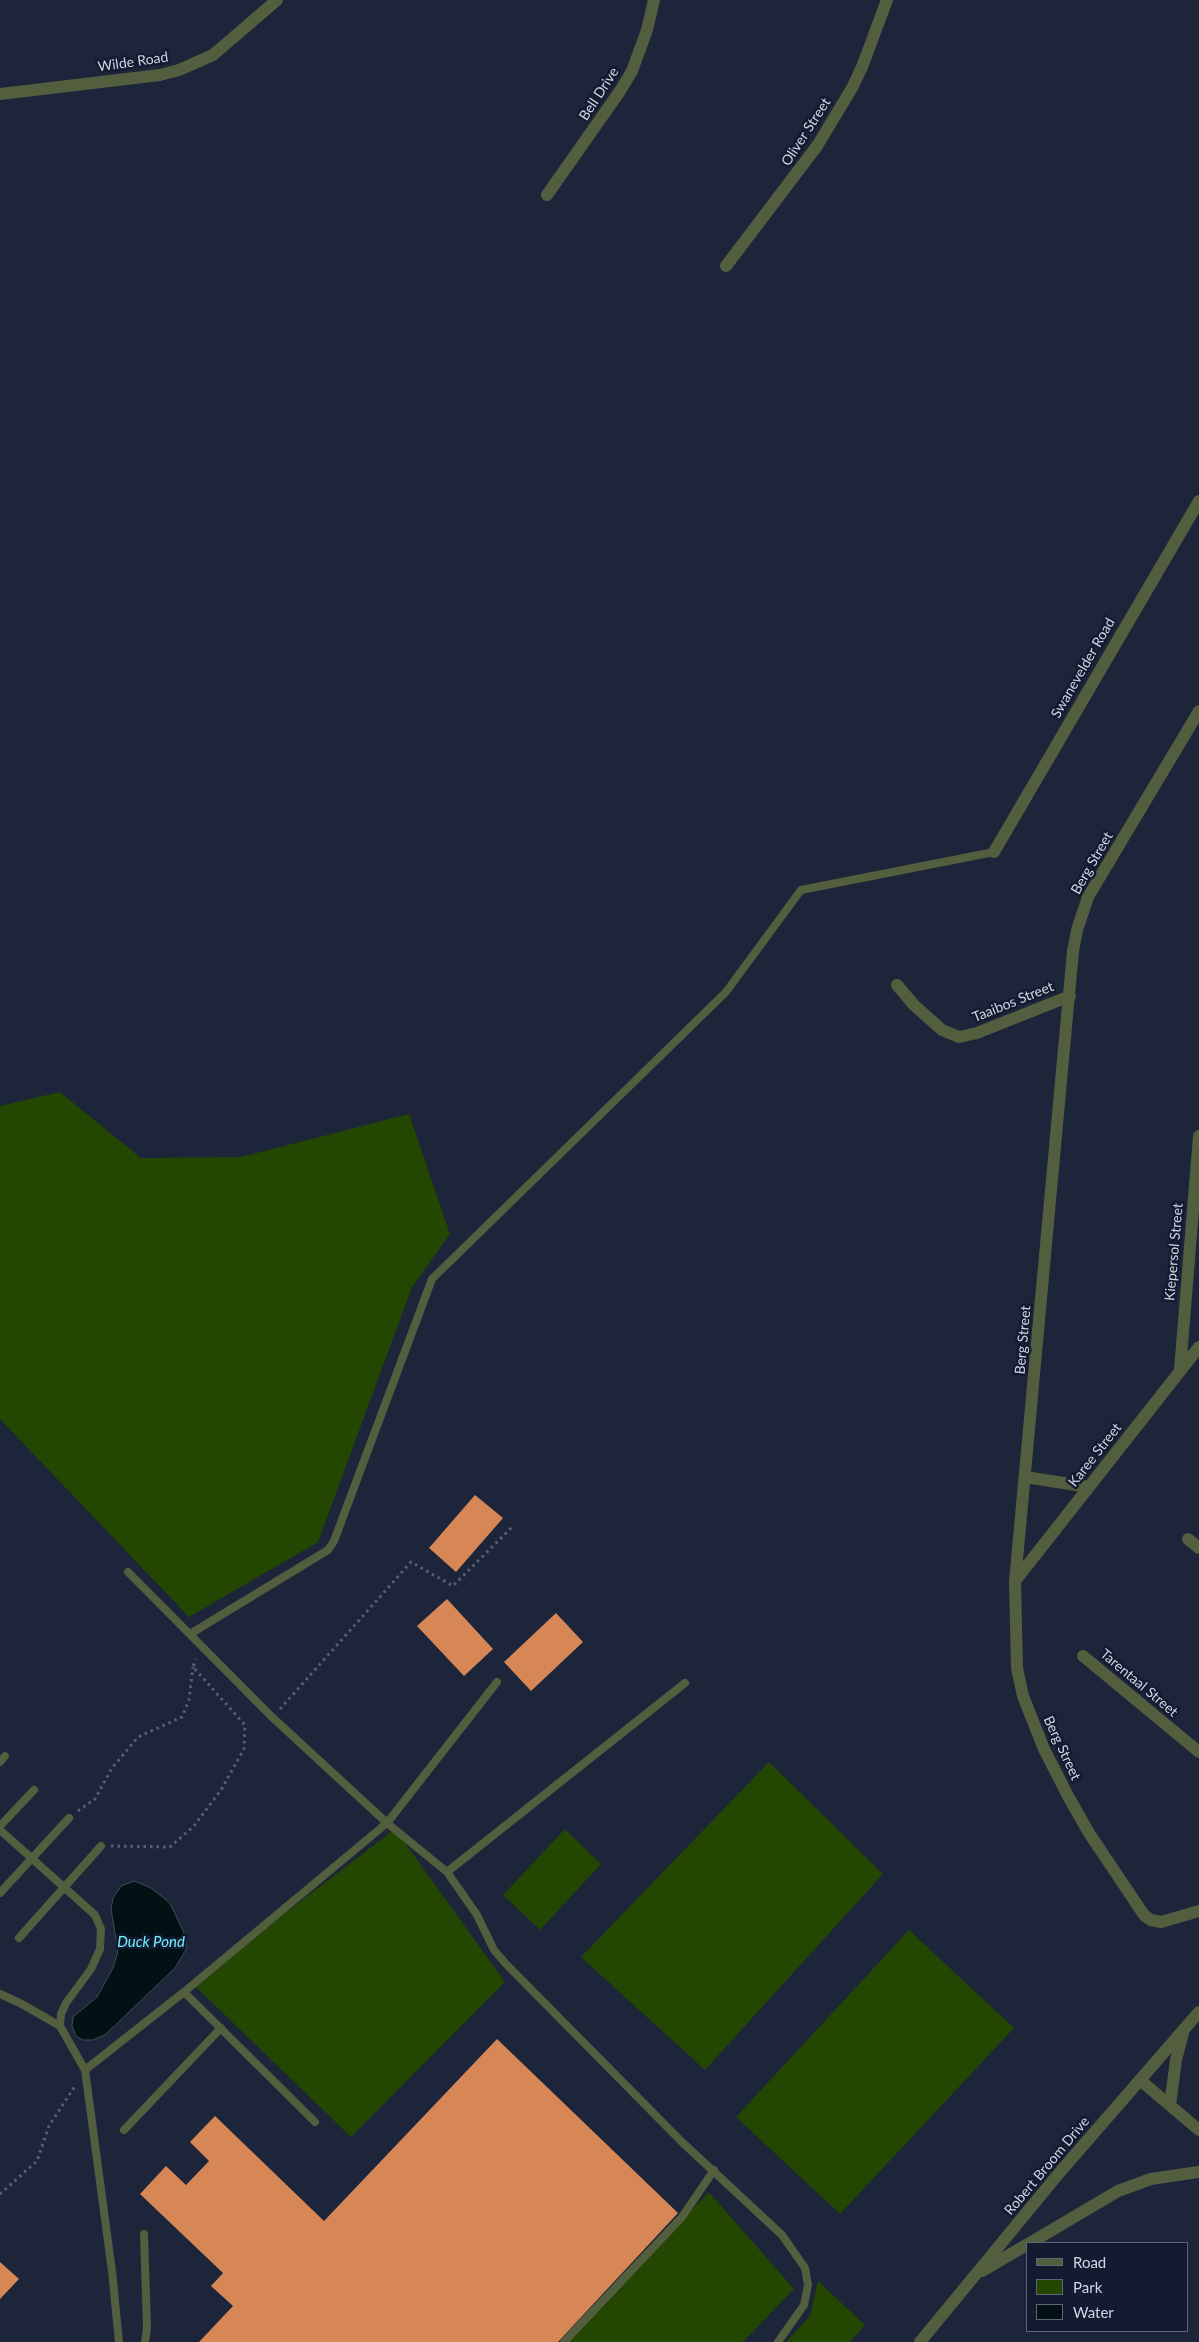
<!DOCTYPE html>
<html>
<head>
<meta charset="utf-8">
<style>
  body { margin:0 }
  #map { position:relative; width:1199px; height:2342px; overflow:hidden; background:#1d253b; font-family:Lato,sans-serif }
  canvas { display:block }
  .legend { position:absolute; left:1026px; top:2242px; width:162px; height:90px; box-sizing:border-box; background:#141b30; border:1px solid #5f6578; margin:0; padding:6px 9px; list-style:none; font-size:15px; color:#cfd5e4 }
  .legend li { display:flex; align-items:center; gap:10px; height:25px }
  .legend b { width:25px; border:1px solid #5f6578 }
</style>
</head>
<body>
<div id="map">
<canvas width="1199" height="2342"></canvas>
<ul class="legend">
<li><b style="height:6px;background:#525e3d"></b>Road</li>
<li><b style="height:14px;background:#234601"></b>Park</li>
<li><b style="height:14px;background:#021113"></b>Water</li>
</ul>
</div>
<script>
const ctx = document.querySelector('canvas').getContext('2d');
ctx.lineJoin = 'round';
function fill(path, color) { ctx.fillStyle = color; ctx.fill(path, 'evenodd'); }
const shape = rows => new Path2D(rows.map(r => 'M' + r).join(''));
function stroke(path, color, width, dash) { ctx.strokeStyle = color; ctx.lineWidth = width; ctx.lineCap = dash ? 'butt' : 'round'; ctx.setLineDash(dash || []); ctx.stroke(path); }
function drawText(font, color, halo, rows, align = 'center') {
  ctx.font = font + ' Lato,sans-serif'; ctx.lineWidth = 5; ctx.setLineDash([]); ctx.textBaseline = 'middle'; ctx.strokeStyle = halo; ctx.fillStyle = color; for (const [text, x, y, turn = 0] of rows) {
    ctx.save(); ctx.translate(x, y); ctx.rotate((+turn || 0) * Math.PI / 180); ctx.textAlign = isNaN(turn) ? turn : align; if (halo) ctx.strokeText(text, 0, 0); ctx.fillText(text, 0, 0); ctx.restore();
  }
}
fill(shape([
  [60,1092,141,1158,241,1157,409,1114,450,1234,412,1287,318,1542,189,1617,0,1419,0,1106],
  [769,1762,883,1874,705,2070,581,1957],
  [395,1829,505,1982,351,2137,193,1984],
  [565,1829,601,1864,540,1930,503,1895],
  [909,1930,1014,2028,840,2214,736,2117],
  [709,2192,794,2289,743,2342,564,2342],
  [818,2281,865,2325,850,2342,786,2342,810,2316]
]), '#234601');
const water = shape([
  [134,1881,151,1888,170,1903,184,1933,187,1948,175,1968,105,2035,93,2040,83,2040,76,2036,72,2026,73,2017,97,1997,113,1968,118,1951,111,1909,113,1898,121,1886,134,1881]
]);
fill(water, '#021113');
stroke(water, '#404c52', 1);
fill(shape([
  [475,1495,503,1518,456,1572,429,1548],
  [447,1599,493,1649,464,1676,417,1626],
  [556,1613,583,1642,531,1691,504,1662],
  [497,2039,678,2213,558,2342,199,2342,233,2306,211,2286,223,2273,140,2194,166,2166,186,2185,209,2161,190,2142,215,2116,324,2221],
  [0,2262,19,2279,0,2299]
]), '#d68755');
stroke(shape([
  [280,1709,411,1562,453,1586,513,1526],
  [78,1811,95,1799,112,1768,138,1737,182,1717,189,1700,193,1667],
  [111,1846,170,1847,194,1826,221,1790,244,1749,245,1725,193,1667,196,1659],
  [0,2194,37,2161,49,2126,75,2086]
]), '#586073', 3, [2.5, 4]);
stroke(shape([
  [128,1572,272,1717,387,1823,447,1872,477,1915,494,1950,506,1964,682,2142,782,2235,805,2268,808,2285,804,2305,778,2342],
  [190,1634,328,1550,334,1541,432,1279,726,992,801,890,994,852],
  [0,1762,5,1756],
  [0,1826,34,1790],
  [0,1830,95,1915,101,1929,100,1949,91,1969,66,2003,61,2014,60,2026],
  [447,1872,685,1683],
  [0,1893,69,1818],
  [19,1938,101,1846],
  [184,1992,315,2122],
  [0,1994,20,2003,60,2026,85,2070,112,2271,119,2342],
  [85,2070,184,1992,387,1823,497,1682],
  [124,2130,221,2028],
  [144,2234,147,2328,145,2342],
  [564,2342,682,2217,714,2170]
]), '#525e3d', 8);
stroke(shape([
  [0,94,160,75,179,70,213,55,277,0],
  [547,195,620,91,632,71,647,30,654,0],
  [726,266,817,146,852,88,862,67,887,0],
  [1199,711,1088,897,1077,930,1073,951,1015,1581,1017,1668,1023,1696,1044,1749,1068,1796,1089,1833,1144,1915,1151,1920,1161,1922,1199,1911],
  [994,852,1199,501],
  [897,985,914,1005,942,1030,959,1037,977,1033,1070,996],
  [1180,1370,1199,1136],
  [1025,1477,1089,1487],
  [1188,1539,1199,1548],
  [1015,1581,1199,1347],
  [1083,1656,1199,1752],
  [1140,2080,1199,2130]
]), '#525e3d', 12);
stroke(shape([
  [1170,2105,1176,2060,1183,2033],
  [1030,2243,1118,2191,1151,2179,1199,2172],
  [982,2271,1028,2244],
  [920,2342,1060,2172,1199,2012]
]), '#525e3d', 12);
drawText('14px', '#cfd5e4', '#141b30', [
  ["Wilde Road",133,62,-8],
  ["Bell Drive",599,94,-57],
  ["Oliver Street",806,132,-57],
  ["Swanevelder Road",1083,668,-60],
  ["Berg Street",1092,863,-60],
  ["Taaibos Street",1013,1002,-22],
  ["Kiepersol Street",1174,1252,-85],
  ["Berg Street",1023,1340,-85],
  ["Karee Street",1095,1455,-52],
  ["Tarentaal Street",1139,1683,40],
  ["Berg Street",1062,1748,65],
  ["Robert Broom Drive",1047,2166,-50]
]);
drawText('italic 15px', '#6cf2ff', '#141b30', [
  ["Duck Pond",151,1942]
]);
</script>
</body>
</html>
